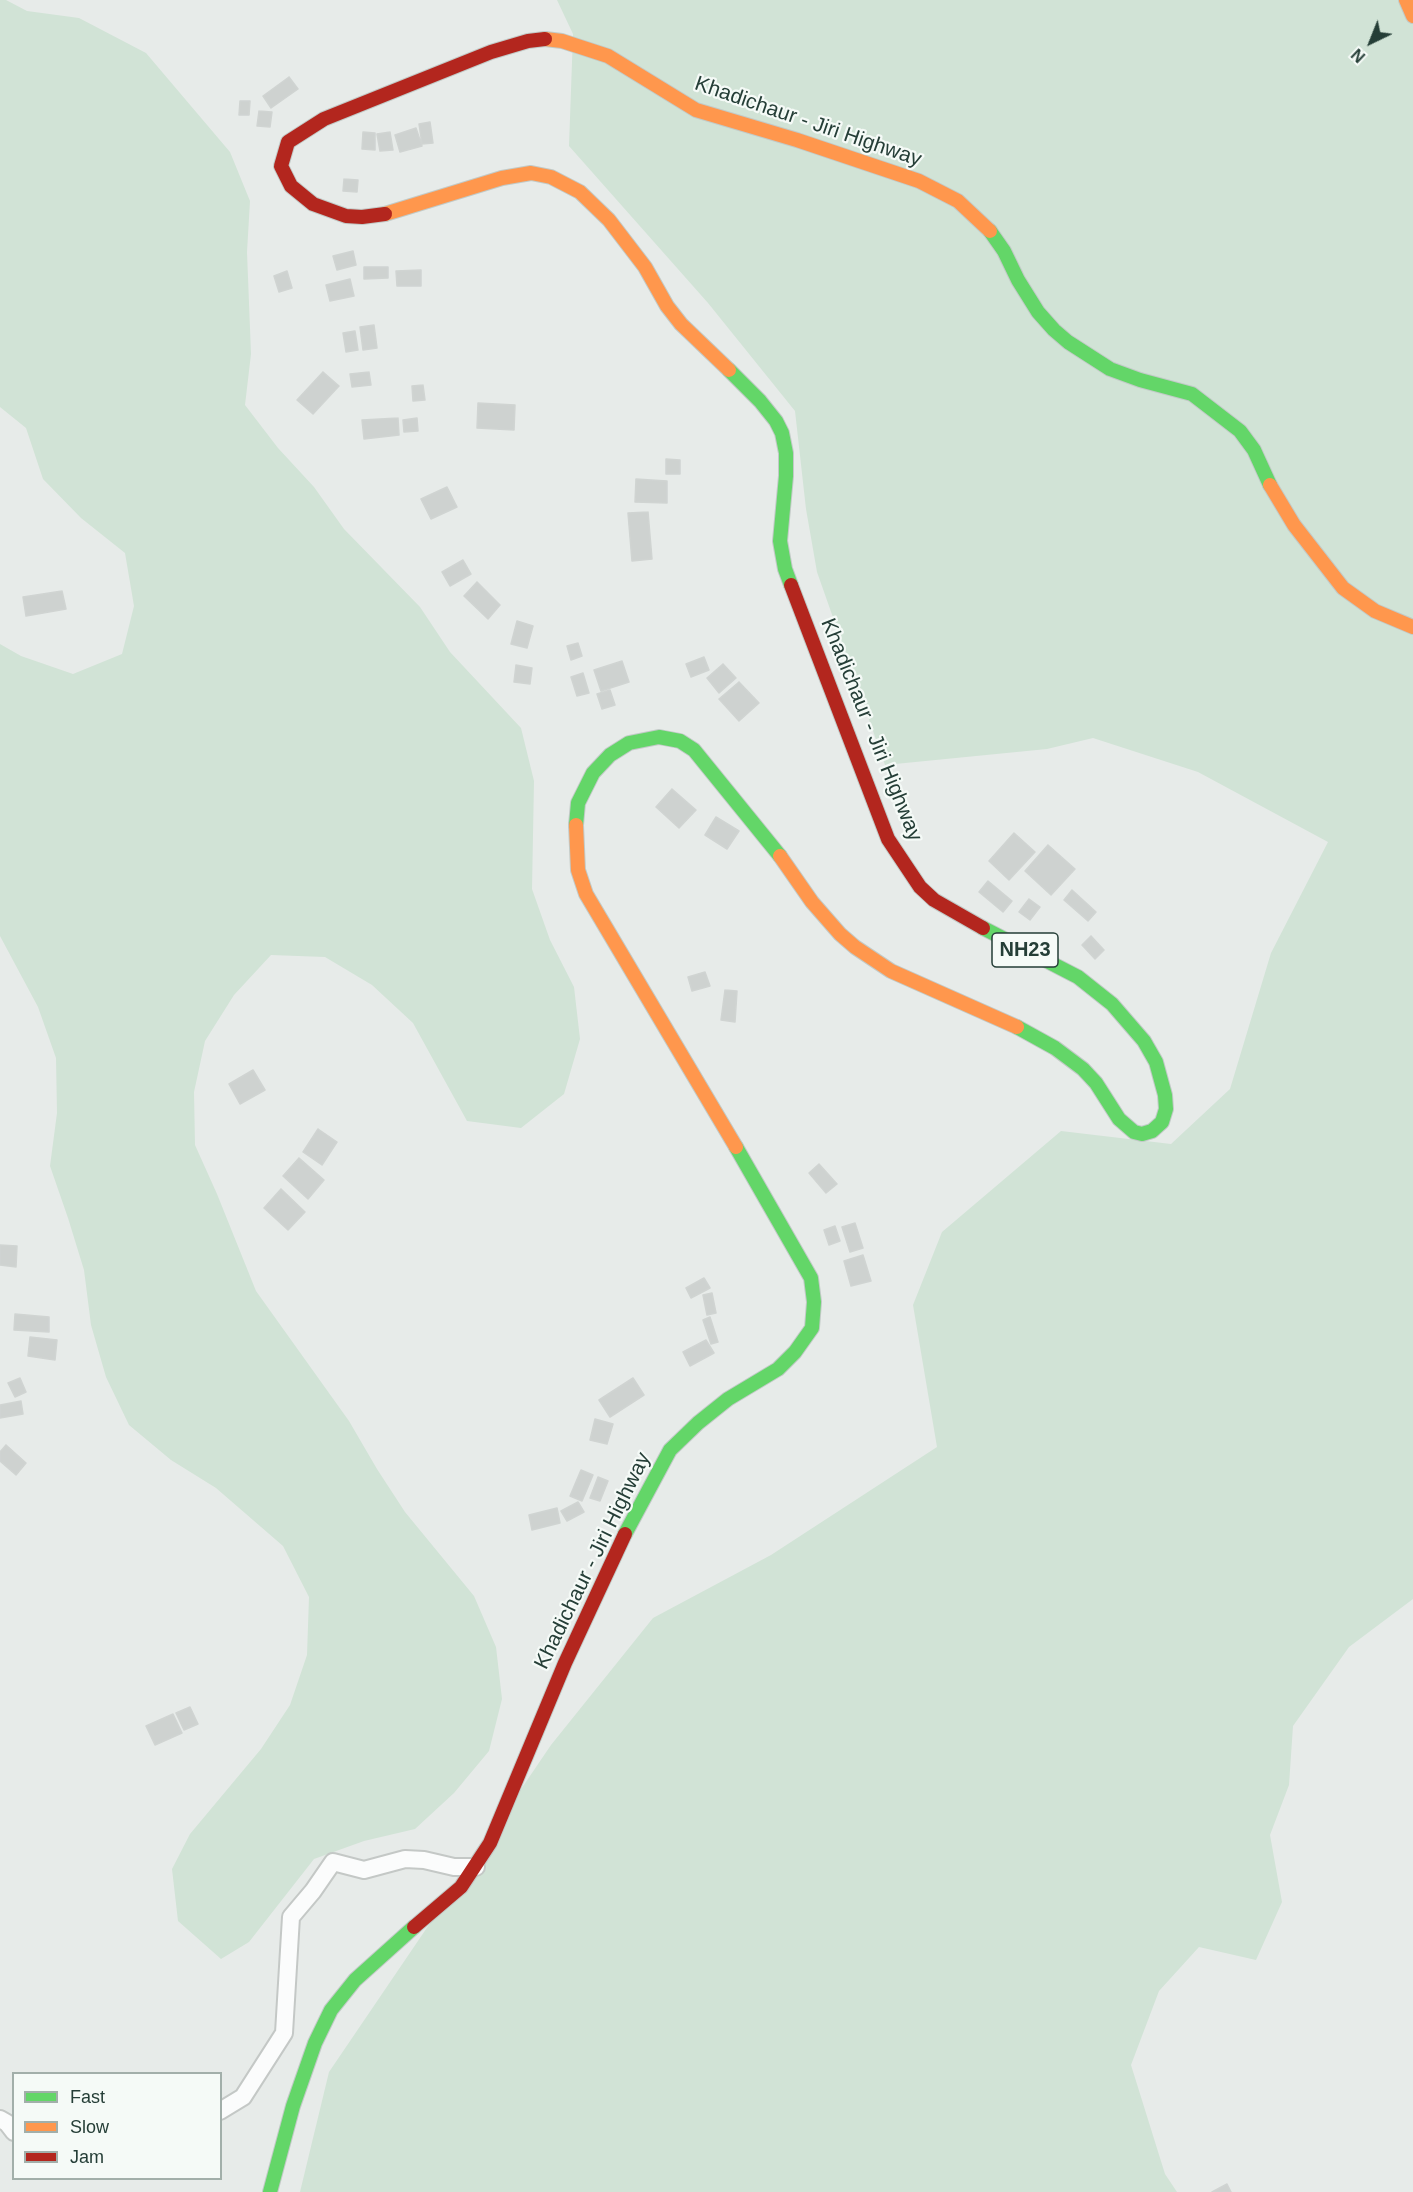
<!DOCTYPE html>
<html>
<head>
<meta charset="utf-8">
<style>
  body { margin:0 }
  #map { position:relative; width:1413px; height:2192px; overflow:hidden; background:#e7ebe9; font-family:Helvetica,sans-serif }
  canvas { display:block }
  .legend { position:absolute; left:12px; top:2072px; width:210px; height:108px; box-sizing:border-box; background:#f5faf7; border:2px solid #a2afaa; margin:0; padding:8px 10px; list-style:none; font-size:18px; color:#253e37 }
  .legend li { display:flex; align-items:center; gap:12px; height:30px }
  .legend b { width:30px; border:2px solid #a2afaa }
  .north { position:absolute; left:1341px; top:12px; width:60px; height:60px; -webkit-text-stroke:4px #f5faf7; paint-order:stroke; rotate:223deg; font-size:16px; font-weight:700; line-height:24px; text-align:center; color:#253e37 }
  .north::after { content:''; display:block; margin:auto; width:21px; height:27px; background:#253e37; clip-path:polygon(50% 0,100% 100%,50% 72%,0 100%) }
</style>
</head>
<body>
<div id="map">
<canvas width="1413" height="2192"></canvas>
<ul class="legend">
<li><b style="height:8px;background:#63d668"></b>Fast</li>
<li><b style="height:8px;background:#ff974d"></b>Slow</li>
<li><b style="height:8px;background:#b3261e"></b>Jam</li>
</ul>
<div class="north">N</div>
</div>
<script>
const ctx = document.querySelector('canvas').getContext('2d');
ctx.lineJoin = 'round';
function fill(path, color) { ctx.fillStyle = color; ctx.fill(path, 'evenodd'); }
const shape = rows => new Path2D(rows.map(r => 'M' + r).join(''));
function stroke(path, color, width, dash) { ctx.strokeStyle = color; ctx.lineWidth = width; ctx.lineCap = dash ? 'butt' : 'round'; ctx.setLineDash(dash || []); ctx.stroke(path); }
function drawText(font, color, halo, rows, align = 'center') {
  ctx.font = font + ' Helvetica,sans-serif'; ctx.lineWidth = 4.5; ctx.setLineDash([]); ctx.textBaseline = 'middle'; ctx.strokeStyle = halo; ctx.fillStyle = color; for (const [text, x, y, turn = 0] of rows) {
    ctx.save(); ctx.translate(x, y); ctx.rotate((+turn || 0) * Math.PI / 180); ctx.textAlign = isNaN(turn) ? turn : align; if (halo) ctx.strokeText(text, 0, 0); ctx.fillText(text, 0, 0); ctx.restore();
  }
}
fill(shape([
  [0,0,6,0,27,11,79,18,146,53,230,152,250,201,247,252,251,354,245,405,278,448,314,487,344,529,420,607,450,652,521,728,534,781,532,889,550,940,574,987,580,1039,564,1094,521,1128,467,1121,413,1023,372,985,325,957,271,955,234,995,205,1041,194,1092,195,1145,217,1194,256,1291,349,1421,377,1469,405,1512,474,1596,496,1647,502,1699,489,1751,454,1793,415,1829,364,1841,314,1859,249,1942,221,1959,178,1921,172,1869,190,1834,261,1749,290,1705,307,1655,309,1597,283,1546,216,1488,171,1460,129,1425,106,1377,91,1325,84,1270,68,1218,50,1166,57,1113,56,1058,38,1007,0,936,0,644,21,656,73,674,122,654,134,606,125,553,81,518,43,479,26,428,0,407],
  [557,0,1413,0,1413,1599,1349,1647,1293,1726,1289,1785,1270,1835,1282,1902,1256,1960,1199,1947,1159,1991,1131,2065,1165,2174,1177,2192,300,2192,329,2072,551,1745,653,1618,771,1555,937,1447,913,1305,942,1232,1061,1131,1171,1144,1230,1089,1271,953,1328,842,1198,772,1093,738,1047,749,885,765,817,572,806,509,795,411,708,303,569,146,573,34]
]), '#d1e3d6');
const building = shape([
  [289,77,298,89,271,108,263,96,289,77],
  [240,101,250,101,249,115,239,115,240,101],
  [259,111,272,112,270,127,257,126,259,111],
  [430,122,433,143,422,144,419,124,430,122],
  [416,128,422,146,400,152,395,135,416,128],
  [363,132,375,133,375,150,362,149,363,132],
  [390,132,393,150,380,151,377,134,390,132],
  [344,179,358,180,357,192,343,191,344,179],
  [353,251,356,265,337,270,333,256,353,251],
  [364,267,388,267,388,278,364,279,364,267],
  [421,270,421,286,397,286,396,271,421,270],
  [287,271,292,288,279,292,274,276,287,271],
  [350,279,354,296,330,301,326,285,350,279],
  [374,325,377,348,363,350,360,327,374,325],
  [355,331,358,350,346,352,343,333,355,331],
  [323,372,339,386,313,414,297,400,323,372],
  [369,372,371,385,352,387,350,374,369,372],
  [423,385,425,400,413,401,412,386,423,385],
  [478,403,515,405,514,430,477,428,478,403],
  [398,418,399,435,364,439,362,420,398,418],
  [417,418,418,431,404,432,403,420,417,418],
  [666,459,680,460,680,474,666,474,666,459],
  [636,479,667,481,667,503,635,502,636,479],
  [447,487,457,507,431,519,421,499,447,487],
  [648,512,652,559,632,561,628,513,648,512],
  [463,560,471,574,450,586,442,572,463,560],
  [477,582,500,605,488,619,464,596,477,582],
  [62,591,66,609,26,616,23,597,62,591],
  [517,621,533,626,527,648,511,644,517,621],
  [578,643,582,656,571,660,567,646,578,643],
  [704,657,709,670,691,677,686,664,704,657],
  [622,661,629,682,601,691,594,670,622,661],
  [723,664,736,678,719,693,707,678,723,664],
  [516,665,532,668,530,684,514,682,516,665],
  [583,673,589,693,577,696,571,677,583,673],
  [739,682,759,703,739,721,719,699,739,682],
  [610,690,615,705,602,709,597,694,610,690],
  [672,789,696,810,679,828,656,807,672,789],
  [716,817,739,831,727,849,705,835,716,817],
  [1014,833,1035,852,1009,880,989,861,1014,833],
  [1048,845,1075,869,1051,895,1025,871,1048,845],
  [988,881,1012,901,1003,912,979,892,988,881],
  [1072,890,1096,912,1088,921,1064,900,1072,890],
  [1029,899,1040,907,1030,920,1019,912,1029,899],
  [1091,936,1104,950,1095,959,1082,945,1091,936],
  [705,972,710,986,692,991,688,977,705,972],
  [725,990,737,991,735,1022,721,1020,725,990],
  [253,1070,265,1090,240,1104,229,1084,253,1070],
  [318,1129,337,1142,322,1165,303,1152,318,1129],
  [299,1158,324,1180,308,1199,283,1176,299,1158],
  [819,1164,837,1184,826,1193,809,1173,819,1164],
  [281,1189,305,1212,288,1230,264,1208,281,1189],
  [855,1223,863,1248,850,1252,842,1227,855,1223],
  [835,1226,840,1241,829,1245,824,1230,835,1226],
  [0,1245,17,1246,16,1267,0,1265,0,1245],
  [863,1255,871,1281,851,1286,844,1261,863,1255],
  [704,1278,710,1288,691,1298,686,1288,704,1278],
  [712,1293,716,1313,707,1315,703,1295,712,1293],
  [15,1314,49,1317,49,1332,14,1330,15,1314],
  [710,1317,718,1342,711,1344,703,1320,710,1317],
  [30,1337,57,1340,55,1360,28,1356,30,1337],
  [706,1340,714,1353,690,1366,683,1352,706,1340],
  [20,1378,26,1392,15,1397,8,1383,20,1378],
  [633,1378,644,1395,610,1417,599,1400,633,1378],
  [21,1401,23,1414,0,1418,0,1405,21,1401],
  [595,1419,613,1424,607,1444,590,1440,595,1419],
  [6,1445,26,1463,16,1475,0,1461,0,1452,6,1445],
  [581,1470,593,1475,582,1501,570,1496,581,1470],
  [598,1477,608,1481,600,1501,590,1498,598,1477],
  [578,1502,584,1512,567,1521,561,1511,578,1502],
  [557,1508,560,1523,532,1530,529,1515,557,1508],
  [190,1707,198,1724,184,1730,176,1713,190,1707],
  [173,1714,182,1733,155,1745,146,1726,173,1714],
  [1227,2184,1231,2192,1212,2192,1227,2184]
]);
fill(building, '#ced2d0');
stroke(building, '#d0d4d2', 1.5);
const street = shape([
  [220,2111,243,2097,284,2033,291,1917,313,1891,333,1862,364,1870,405,1859,424,1860,454,1867,476,1867],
  [0,2119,7,2123,14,2132]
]);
const fast = shape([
  [990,231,1004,251,1018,280,1038,312,1054,330,1068,342,1110,369,1140,380,1192,394,1240,431,1254,450,1270,485],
  [729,370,760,401,776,421,782,433,786,453,786,476,780,541,785,569,791,585],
  [576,825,578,803,593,773,610,755,629,743,659,737,680,741,694,750,780,856],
  [983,928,1078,977,1112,1004,1144,1041,1156,1062,1165,1095,1166,1109,1162,1122,1152,1131,1142,1134,1134,1132,1119,1119,1096,1083,1083,1069,1055,1048,1017,1027],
  [625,1534,670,1450,698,1423,728,1399,778,1369,795,1352,812,1328,814,1302,811,1278,736,1147],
  [270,2192,293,2106,315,2043,331,2010,355,1980,414,1927]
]);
const slow = shape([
  [1406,0,1413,16],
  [545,39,562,41,608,56,696,110,797,140,919,181,958,201,990,231],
  [385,214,502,178,531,173,551,177,580,192,609,220,645,267,667,306,681,324,729,370],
  [1270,485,1294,525,1343,588,1375,611,1413,627],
  [576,825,578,870,586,894,736,1147],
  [780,856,812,902,840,934,855,947,891,971,1017,1027]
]);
const jam = shape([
  [385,214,362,217,346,216,313,204,291,186,281,166,288,142,324,119,491,52,528,41,545,39],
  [791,585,888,839,920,887,934,900,983,928],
  [414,1927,461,1887,490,1843,565,1663,625,1534]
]);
stroke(street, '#c4c8c6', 20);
stroke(fast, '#c2cac7', 16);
stroke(slow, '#c2cac7', 16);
stroke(jam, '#c2cac7', 16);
stroke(street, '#fbfcfc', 16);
stroke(fast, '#63d668', 14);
stroke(slow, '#ff974d', 14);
stroke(jam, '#b3261e', 14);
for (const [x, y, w] of [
  [1025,950,66]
]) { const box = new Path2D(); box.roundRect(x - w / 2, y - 17, w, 34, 4.5); ctx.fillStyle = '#f5faf7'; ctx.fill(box); stroke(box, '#253e37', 1.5); }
drawText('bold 20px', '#253e37', null, [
  ["NH23",1025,950]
]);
drawText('21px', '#253e37', '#f5faf7', [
  ["Khadichaur - Jiri Highway",808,122,19],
  ["Khadichaur - Jiri Highway",871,730,68],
  ["Khadichaur - Jiri Highway",593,1561,-64]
]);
</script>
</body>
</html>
